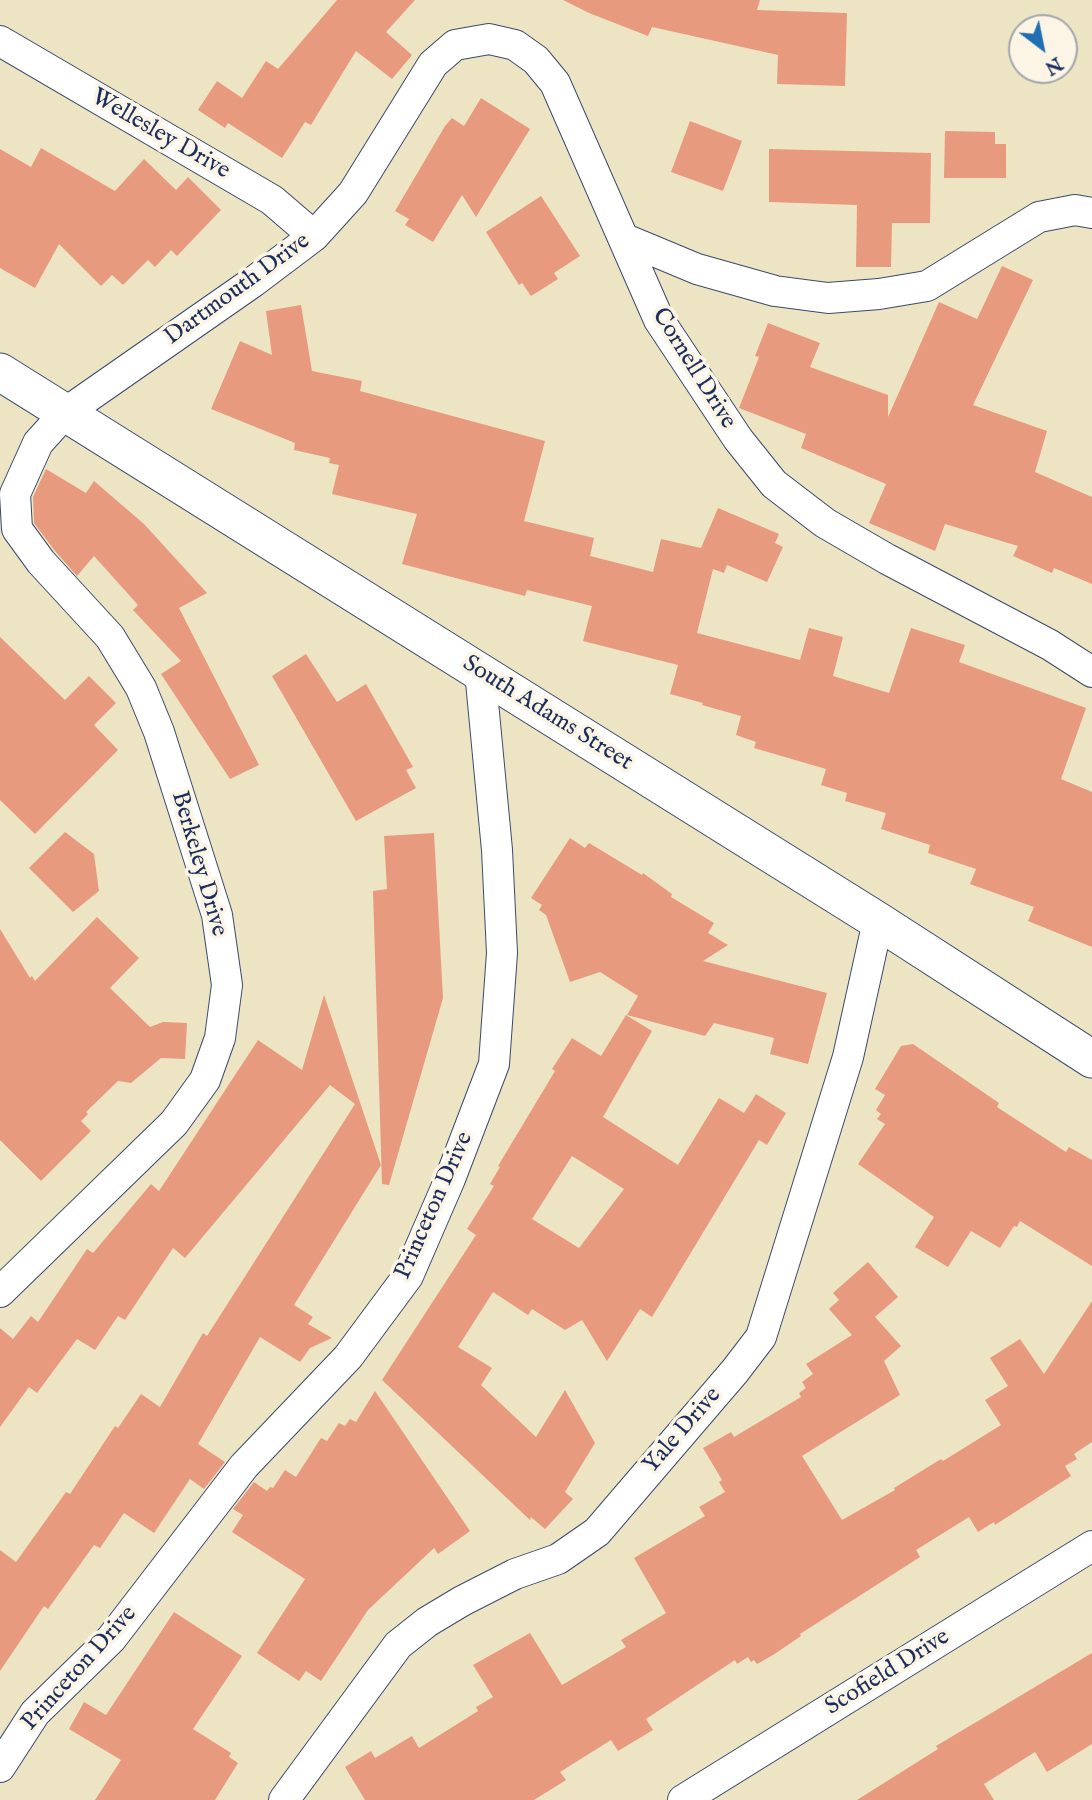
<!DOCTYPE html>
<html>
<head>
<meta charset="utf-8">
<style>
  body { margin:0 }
  #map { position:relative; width:1092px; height:1800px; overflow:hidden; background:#ede4c4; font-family:"IM FELL English",serif }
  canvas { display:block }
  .north { position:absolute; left:1008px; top:14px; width:70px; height:70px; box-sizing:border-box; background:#fcf5e5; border:2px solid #a2a6af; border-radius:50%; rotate:148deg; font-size:19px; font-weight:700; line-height:28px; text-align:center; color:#1b2f5e }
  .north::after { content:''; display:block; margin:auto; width:24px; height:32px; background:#1f6fb2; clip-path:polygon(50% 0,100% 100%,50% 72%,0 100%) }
</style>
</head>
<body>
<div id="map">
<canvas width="1092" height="1800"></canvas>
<div class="north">N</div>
</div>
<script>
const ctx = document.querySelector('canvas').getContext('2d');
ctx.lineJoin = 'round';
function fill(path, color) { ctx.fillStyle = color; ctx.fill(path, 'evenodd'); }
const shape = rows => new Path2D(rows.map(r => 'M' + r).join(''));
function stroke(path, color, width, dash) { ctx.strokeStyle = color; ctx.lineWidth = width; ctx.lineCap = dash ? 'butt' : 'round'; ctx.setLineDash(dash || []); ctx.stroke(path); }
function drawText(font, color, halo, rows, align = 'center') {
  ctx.font = font + ' "IM FELL English",serif'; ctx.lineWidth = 7; ctx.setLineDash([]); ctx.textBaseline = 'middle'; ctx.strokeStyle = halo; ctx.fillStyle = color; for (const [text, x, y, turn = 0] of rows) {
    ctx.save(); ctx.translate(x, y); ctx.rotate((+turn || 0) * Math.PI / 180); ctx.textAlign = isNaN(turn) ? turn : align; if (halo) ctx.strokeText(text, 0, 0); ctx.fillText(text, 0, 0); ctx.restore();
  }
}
fill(shape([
  [337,0,415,0,386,32,412,55,392,79,356,51,311,125,305,122,282,158,228,123,225,128,198,110,217,81,242,98,266,61,278,69],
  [563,0,760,0,757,10,847,13,845,86,777,84,778,55,652,27,648,36,589,13],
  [481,98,530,129,476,217,462,195,433,242,405,225,409,219,395,211,445,126,452,118,464,126],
  [690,121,742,141,723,191,671,172],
  [945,131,995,132,995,144,1006,144,1006,178,944,178],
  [41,148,115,191,144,159,176,190,188,177,221,210,177,256,171,250,155,267,148,260,123,285,112,275,101,286,59,244,35,288,0,268,0,149,31,167],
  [769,149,931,153,930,223,892,223,891,267,856,267,857,205,769,202],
  [541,196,580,256,554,273,558,279,531,296,522,283,519,285,486,232],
  [1002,266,1033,280,973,405,1047,431,1035,472,1092,497,1092,584,1054,568,1052,573,1013,556,1018,546,945,524,935,551,869,523,886,484,801,448,806,434,739,408,759,357,755,356,768,323,820,343,810,367,888,395,888,417,939,302,977,319],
  [301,305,312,371,362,381,360,391,545,441,524,521,594,538,590,556,653,572,661,539,701,548,718,508,779,534,775,543,783,547,767,582,727,565,724,573,713,569,697,633,800,660,809,628,843,637,833,676,889,693,911,628,965,645,959,662,1086,708,1061,779,1092,792,1092,947,1028,921,1034,907,970,884,976,869,928,853,930,845,881,829,886,813,845,801,847,793,821,785,826,769,754,748,756,742,736,735,741,716,702,705,703,703,670,694,678,665,583,641,592,606,527,590,525,596,402,564,417,514,332,494,339,465,329,463,330,458,294,450,295,443,211,409,240,341,272,355,266,311],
  [46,469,86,493,94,481,144,524,207,593,179,608,259,765,230,779,161,674,181,661,133,610,138,605,94,556,77,576,55,551,34,523,33,497],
  [0,637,65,700,89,676,116,703,94,725,118,750,35,834,0,800],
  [306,654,337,702,366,684,413,767,406,770,416,788,356,821,272,676],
  [65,832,94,854,99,891,73,912,29,868],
  [434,833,443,998,389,1185,382,1184,373,891,387,889,384,836],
  [570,838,585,848,589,843,642,875,643,873,672,894,671,897,714,923,708,933,728,945,703,961,827,993,808,1064,770,1054,774,1038,714,1023,705,1036,627,1015,638,996,600,972,570,982,546,915,539,910,542,905,531,898],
  [97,917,139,958,110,988,150,1027,163,1022,187,1023,185,1059,161,1058,131,1083,118,1081,86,1112,88,1114,81,1121,91,1131,41,1181,0,1140,0,929,30,978,32,976,35,981],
  [324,995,381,1165,294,1305,313,1317,308,1324,332,1338,310,1348,300,1362,260,1337,198,1444,225,1462,204,1489,190,1479,154,1533,124,1513,100,1548,94,1545,48,1609,44,1606,0,1671,0,1550,16,1562,66,1492,70,1494,115,1426,118,1428,141,1394,160,1407,203,1333,207,1336,355,1104,330,1085,185,1258,173,1248,125,1320,118,1316,95,1350,77,1339,37,1393,29,1387,0,1427,0,1328,13,1339,31,1316,38,1322,87,1249,93,1253,151,1184,159,1191,258,1040,302,1070],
  [626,1015,652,1031,603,1117,678,1165,719,1098,744,1113,756,1094,786,1113,767,1145,759,1140,652,1317,640,1309,607,1361,582,1320,565,1330,532,1309,528,1315,493,1292,458,1347,492,1368,481,1385,536,1437,565,1390,595,1443,565,1492,573,1499,545,1529,531,1517,530,1520,382,1380,476,1235,467,1229,494,1186,490,1184,500,1167,498,1166,555,1071,552,1069,572,1038,601,1056],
  [572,1156,624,1189,579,1248,532,1219],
  [913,1044,999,1103,997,1107,1066,1152,1069,1147,1092,1160,1092,1266,1020,1221,1017,1227,1014,1226,1000,1248,971,1231,948,1267,915,1247,934,1217,858,1164,885,1124,877,1119,881,1114,876,1110,885,1095,875,1089,901,1046],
  [868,1262,898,1297,875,1317,901,1346,884,1361,900,1395,802,1456,842,1520,895,1490,894,1488,941,1459,943,1461,1001,1425,985,1400,1008,1386,990,1358,1020,1339,1044,1374,1092,1301,1092,1442,1074,1454,1077,1459,1065,1466,1071,1476,995,1525,994,1522,978,1532,969,1517,916,1550,920,1557,800,1634,801,1636,773,1655,757,1664,754,1660,751,1662,748,1657,737,1664,735,1660,646,1719,653,1730,618,1751,611,1740,560,1772,566,1780,534,1800,365,1800,345,1767,371,1751,375,1758,412,1736,419,1748,478,1711,476,1707,493,1697,473,1665,530,1633,562,1685,626,1647,621,1640,666,1613,634,1558,705,1516,699,1507,725,1492,719,1482,722,1480,703,1448,731,1432,734,1437,801,1397,799,1393,806,1388,802,1382,813,1374,806,1364,852,1335,829,1309,839,1300,833,1293],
  [375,1391,470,1531,438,1554,434,1548,368,1610,321,1681,306,1671,299,1681,257,1653,305,1579,232,1532,243,1515,233,1509,254,1482,267,1491,270,1487,273,1488,285,1470,296,1477,321,1438,327,1441,339,1423,345,1426,350,1419,356,1422],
  [174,1612,242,1656,193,1729,231,1753,229,1757,238,1763,215,1800,95,1800,121,1760,69,1729,84,1702,106,1715],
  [1092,1653,1092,1744,1047,1772,1035,1752,984,1784,994,1800,857,1800,938,1749,936,1746]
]), '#e89a7e');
const minor = shape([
  [0,41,272,200,314,236],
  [625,239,697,269,775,291,828,298,879,294,927,286,1039,217,1075,210,1092,213],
  [0,1292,174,1123,205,1080,220,1038,227,985,217,915,159,732,141,688,110,637,41,562,17,529,15,494,38,443,65,413,253,282,314,236,353,193,433,64,455,45,489,39,515,45,536,60,555,83,659,320,738,439,774,484,825,523,887,559,1050,645,1092,672],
  [0,1767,35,1713,111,1639,244,1466,348,1357,408,1276,450,1179,494,1064,502,953,497,850,480,671],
  [284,1800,398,1645,427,1622,462,1601,515,1574,558,1559,597,1532,735,1371,761,1337,848,1057,878,921],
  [683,1800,1092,1546]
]);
const tertiary = shape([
  [0,372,878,921,1092,1059]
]);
stroke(minor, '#3a4a6d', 32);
stroke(tertiary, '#3a4a6d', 39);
stroke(minor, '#fff', 30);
stroke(tertiary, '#fff', 37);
drawText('24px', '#1b2f5e', '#fcf5e5', [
  ["Wellesley Drive",160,135,30],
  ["Dartmouth Drive",238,290,-36],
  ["Cornell Drive",693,369,58],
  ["South Adams Street",547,714,32],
  ["Berkeley Drive",198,864,74],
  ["Princeton Drive",435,1206,-66],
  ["Yale Drive",683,1431,-49],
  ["Princeton Drive",80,1669,-48],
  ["Scofield Drive",888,1673,-32]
]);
</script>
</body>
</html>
